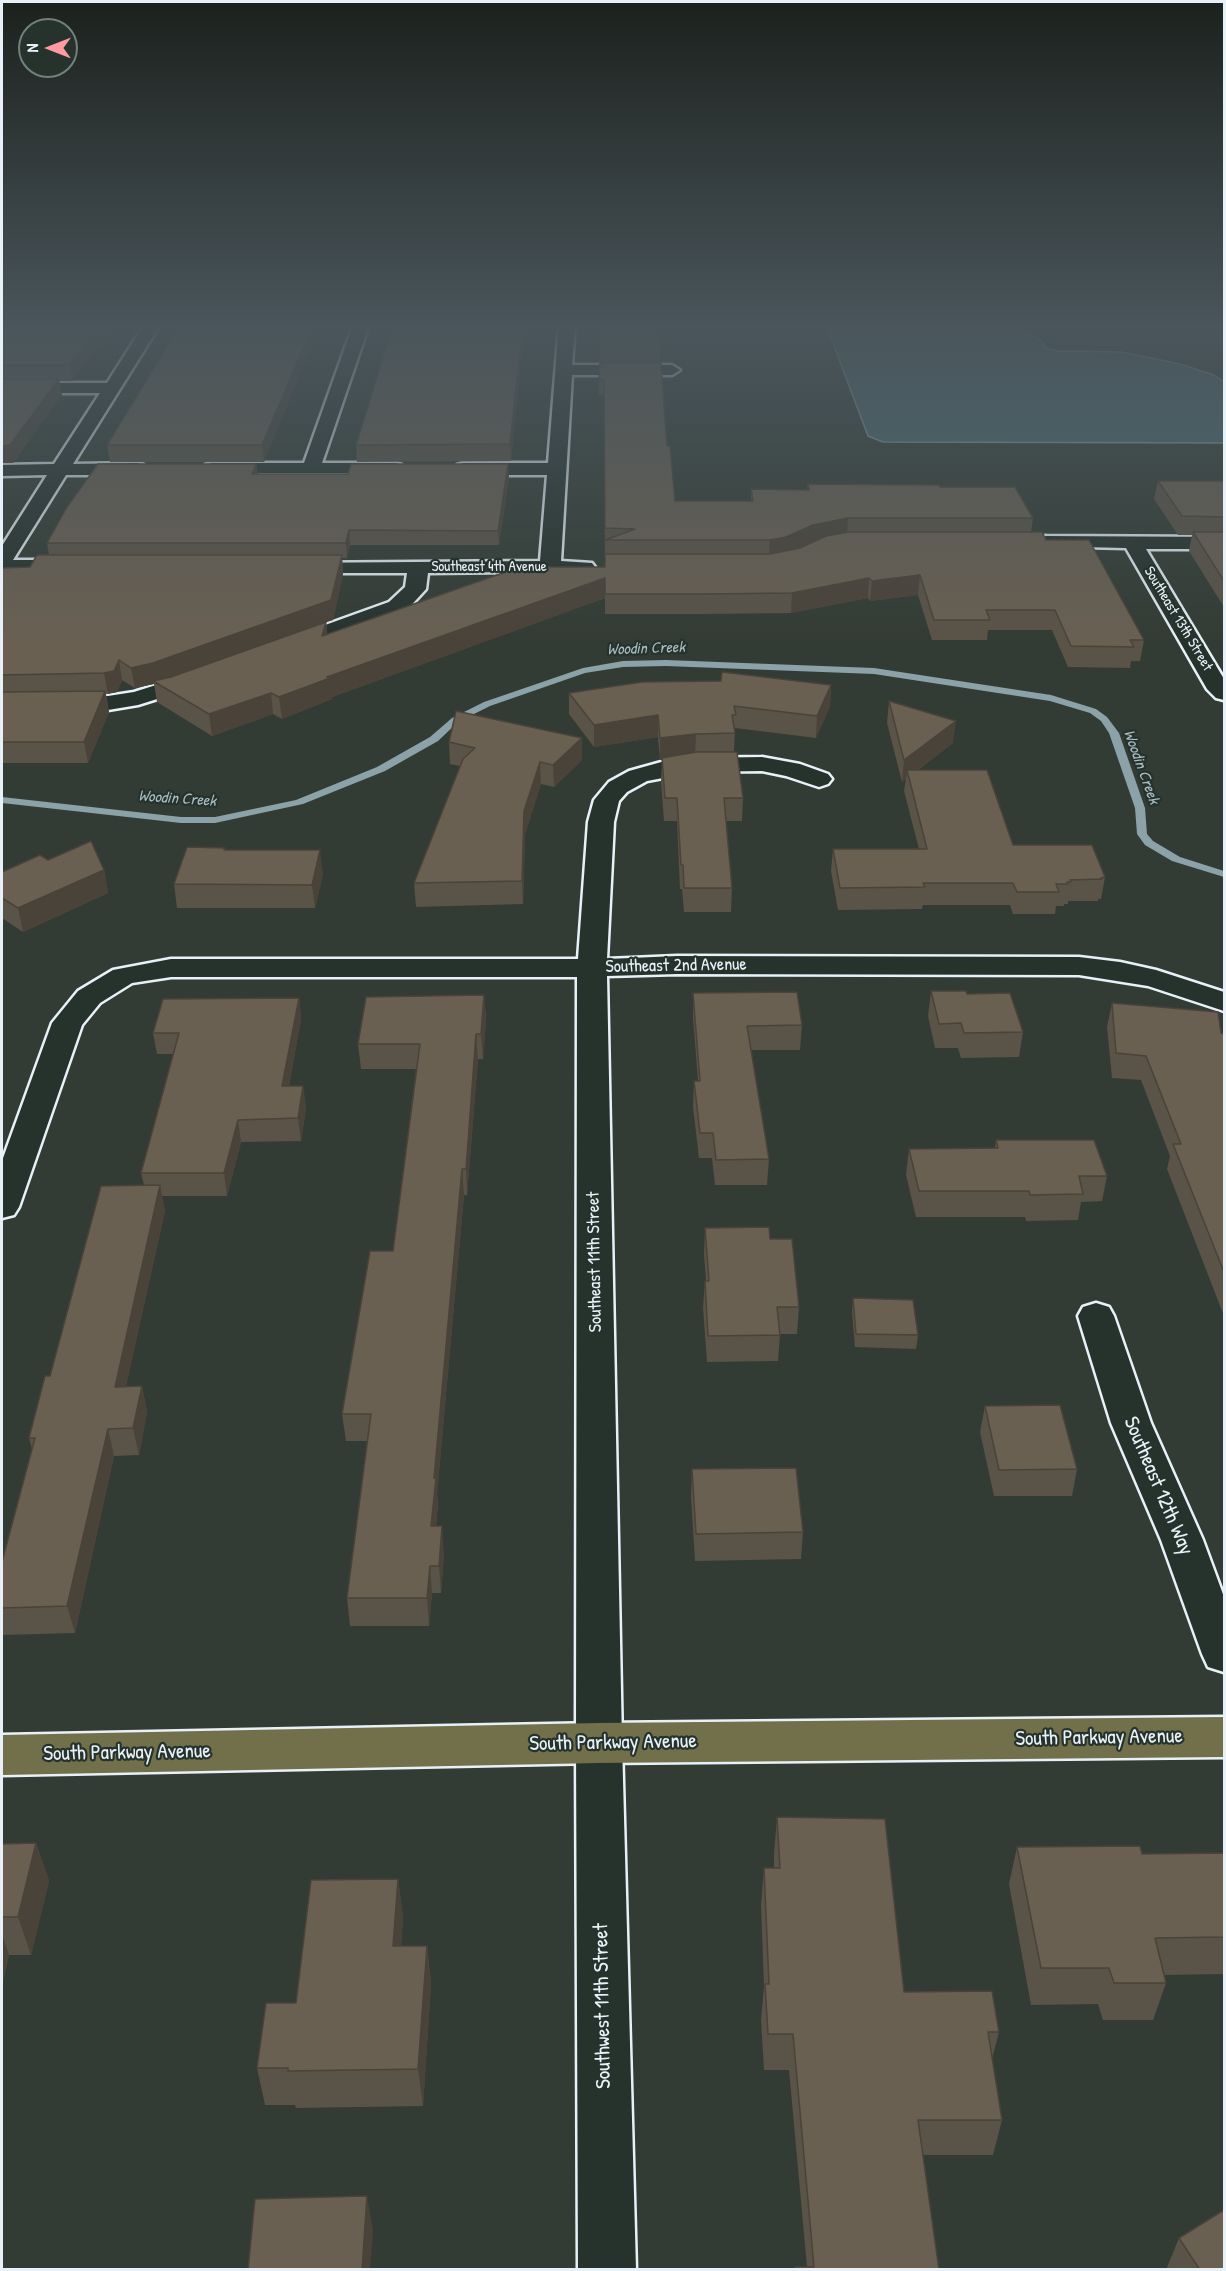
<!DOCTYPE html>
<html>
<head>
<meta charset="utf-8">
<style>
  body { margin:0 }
  #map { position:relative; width:1226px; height:2271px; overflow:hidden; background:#333c34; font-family:"Patrick Hand",sans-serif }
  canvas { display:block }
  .frame { position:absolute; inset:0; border:3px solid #e8f1f8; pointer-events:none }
  .north { position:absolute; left:18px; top:18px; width:60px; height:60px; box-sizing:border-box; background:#26332d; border:2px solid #747f7e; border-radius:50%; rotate:270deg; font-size:16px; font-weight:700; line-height:24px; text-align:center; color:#e8f1f8 }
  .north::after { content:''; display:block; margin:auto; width:21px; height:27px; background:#ff9aa2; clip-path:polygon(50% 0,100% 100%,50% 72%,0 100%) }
</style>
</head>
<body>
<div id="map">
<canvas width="1226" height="2271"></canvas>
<div class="frame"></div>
<div class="north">N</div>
</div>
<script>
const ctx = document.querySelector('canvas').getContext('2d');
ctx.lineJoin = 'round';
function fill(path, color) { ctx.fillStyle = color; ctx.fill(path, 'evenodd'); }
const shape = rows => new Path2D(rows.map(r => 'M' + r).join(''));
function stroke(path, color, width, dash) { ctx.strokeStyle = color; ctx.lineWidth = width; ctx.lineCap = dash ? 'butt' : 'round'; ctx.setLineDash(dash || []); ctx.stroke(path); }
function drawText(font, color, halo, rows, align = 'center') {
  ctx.font = font + ' "Patrick Hand",sans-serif'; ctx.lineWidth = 4.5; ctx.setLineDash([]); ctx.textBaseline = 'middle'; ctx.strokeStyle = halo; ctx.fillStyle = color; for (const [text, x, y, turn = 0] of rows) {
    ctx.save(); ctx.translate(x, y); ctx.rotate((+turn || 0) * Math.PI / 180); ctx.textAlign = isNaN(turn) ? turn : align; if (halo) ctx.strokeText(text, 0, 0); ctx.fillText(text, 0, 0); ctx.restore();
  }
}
const water = shape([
  [826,325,1010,325,1021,327,1042,341,1046,348,1057,351,1121,352,1180,364,1214,375,1224,382,1224,443,883,442,868,436,826,325]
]);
fill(water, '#4c6e73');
stroke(water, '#8aa2a8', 1.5);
fill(shape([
  [666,660,874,668,1051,695,1096,709,1107,717,1119,733,1145,808,1147,834,1153,841,1180,857,1224,871,1224,877,1172,861,1145,845,1137,834,1135,808,1109,733,1101,721,1090,713,1050,701,874,674,666,666,623,667,585,673,490,706,458,722,438,741,385,771,303,804,215,823,181,823,2,803,2,797,181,817,215,817,296,800,377,767,430,737,452,718,484,702,583,668,623,661,666,660]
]), '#8aa2a8');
const minor = shape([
  [144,325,160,325,73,464,137,463,144,465,146,469,144,473,137,475,66,475,13,560,75,560,82,562,85,566,82,570,2,572,2,546,47,475,2,476,2,465,54,464,100,393,2,393,2,383,107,383,144,325],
  [353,325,369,325,322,463,395,463,402,465,404,469,402,473,205,473,203,469,205,465,212,463,304,463,353,325],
  [559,325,575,325,572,365,672,365,680,370,672,375,572,375,561,561,592,563,595,567,592,571,428,573,426,589,405,612,294,652,286,654,278,652,275,647,278,642,389,602,405,587,407,573,297,573,290,571,287,567,290,563,540,561,547,475,464,475,457,473,455,469,457,465,464,463,548,463,559,325],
  [1046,536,1224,537,1224,549,1146,549,1224,679,1224,700,1216,698,1207,689,1126,548,1039,546,1036,542,1039,538,1046,536],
  [197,672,205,674,209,679,205,684,138,705,108,710,2,711,2,697,108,696,134,692,197,672],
  [762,757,800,764,828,774,832,779,828,784,819,787,786,776,762,771,695,772,647,781,627,792,619,801,614,822,607,959,677,956,1079,957,1120,962,1156,970,1224,992,1224,1011,1148,986,1079,975,677,974,607,976,622,1743,636,2270,578,2270,576,1743,577,977,171,977,132,983,100,1003,82,1025,19,1207,14,1215,2,1218,2,1161,52,1023,78,991,113,970,171,959,578,959,588,822,594,800,609,782,629,771,665,761,695,758,762,757],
  [1096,1303,1109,1307,1114,1316,1151,1423,1203,1540,1224,1597,1224,1672,1208,1667,1202,1654,1161,1540,1111,1423,1078,1316,1083,1307,1096,1303]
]);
const major = shape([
  [1224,1717,1224,1757,599,1763,2,1775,2,1735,599,1723,1224,1717]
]);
stroke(minor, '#e8f1f8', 5);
stroke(major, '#e8f1f8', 5);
fill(minor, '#26332d');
fill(major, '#71704a');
fill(shape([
  [2,325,103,347,92,353,72,381,59,381,62,395,13,463,2,463],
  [180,325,320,325,264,462,110,462,107,445],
  [393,325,525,325,511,461,357,462,356,445],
  [600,332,657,334,660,348,660,363,667,446,675,501,751,501,751,489,807,490,808,484,940,487,1033,518,1031,532,1046,540,1144,640,1140,661,1131,661,1130,668,1068,667,1052,630,988,630,987,640,932,640,918,595,870,601,868,598,791,613,699,614,605,614,605,598,332,697,332,699,282,719,273,714,212,736,157,702,154,684,135,688,122,680,117,692,106,694,109,712,88,763,2,763,2,568,30,567,49,555,47,543,256,464,258,474,509,477,499,545,350,545,347,558,342,558,343,574,333,620,326,622,327,634,605,567,604,395,599,395],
  [1158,481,1224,481,1224,607,1189,551,1192,535,1178,535,1154,499],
  [831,685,830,706,816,738,735,728,734,752,743,798,742,821,726,821,732,888,731,912,684,912,682,889,680,889,677,821,664,821,661,781,662,760,660,760,658,737,594,747,569,714,569,693],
  [889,701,953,743,918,770,1013,845,1105,877,1101,899,1098,899,1098,901,1068,901,1068,904,1064,904,1064,906,1056,906,1055,914,1013,914,1010,905,923,905,922,909,838,910,831,871,833,849,919,849,904,791,906,779,902,782,887,723],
  [449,742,582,760,554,787,541,784,525,834,523,904,416,907,414,883,460,766,450,764],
  [225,848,225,850,323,874,315,908,177,908,174,884],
  [48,860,104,870,108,893,23,932,2,918,2,872],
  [931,991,967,994,1023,1032,1019,1057,961,1058,958,1048,935,1048,928,1016],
  [693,993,802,1025,800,1050,751,1050,769,1159,767,1185,715,1185,712,1158,699,1158,693,1107,694,1081,698,1081,693,1017],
  [484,995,486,1019,483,1059,478,1059,467,1195,464,1195,437,1494,438,1505,436,1526,444,1553,441,1593,432,1593,429,1626,350,1626,347,1598,367,1441,346,1441,342,1414,393,1251,416,1069,361,1069,358,1044],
  [299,998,301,1019,289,1086,303,1086,306,1108,301,1141,241,1142,227,1196,162,1196,165,1211,126,1386,142,1386,147,1412,139,1455,114,1456,75,1633,2,1635,2,1562,32,1449,29,1438,50,1376,144,1185,141,1173,173,1054,157,1054,153,1033],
  [1112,1003,1224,1034,1224,1316,1167,1169,1170,1156,1141,1080,1112,1078,1107,1027],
  [996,1140,1107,1176,1102,1201,1081,1202,1078,1220,1026,1221,1025,1217,916,1217,906,1175,909,1149,995,1148],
  [705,1228,770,1239,799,1307,797,1334,780,1334,778,1361,707,1362,703,1307,705,1281,706,1281,704,1254],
  [853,1298,918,1335,916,1349,855,1347,852,1312],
  [985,1406,1077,1469,1072,1496,994,1496,980,1432],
  [692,1469,803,1532,801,1559,695,1561,691,1496],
  [777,1817,904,1992,999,2032,992,2059,1002,2120,993,2155,923,2155,939,2270,794,2270,795,2267,807,2267,789,2070,764,2070,761,2020,764,1986,761,1905,764,1868,774,1868,774,1854],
  [36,1843,49,1881,31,1955,9,1955,2,1986,2,1844],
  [1017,1847,1142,1854,1224,1853,1224,1974,1164,1975,1166,1983,1153,2020,1103,2020,1098,2004,1031,2005,1009,1884],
  [398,1879,403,1917,401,1946,427,1946,431,1984,423,2106,296,2108,295,2105,265,2105,257,2068,296,2003],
  [1179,2238,1224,2270,1166,2270]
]), '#5a5347');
fill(shape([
  [105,325,118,325,103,347,92,353,72,381,69,365,90,337],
  [313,325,320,325,264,462,262,445],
  [523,325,525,325,511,461,510,444],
  [59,379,62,395,13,463,2,463,2,446],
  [256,464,258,477,252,474],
  [508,464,509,477,499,545,498,531],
  [848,518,847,535,812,542,785,554,769,557,770,540,813,525],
  [349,530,350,545,347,558,346,543],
  [342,555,343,574,333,620,326,622,328,642,158,683,153,681,154,684,135,688,131,668],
  [920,575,918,595,870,601,872,581],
  [605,578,605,598,332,697,332,699,282,719,279,697,327,677],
  [869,578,868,598,791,613,792,593],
  [119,660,122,680,117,692,108,694,104,673],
  [831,685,830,706,816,738,817,716],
  [105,691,109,712,88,763,84,742],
  [271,693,273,714,212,736,209,714],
  [658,715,658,737,594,747,594,725],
  [956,721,953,743,908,777,907,770,906,779,902,782,904,760],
  [696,734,695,756,660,760,660,738],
  [582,738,582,760,554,787,553,765],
  [540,762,541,784,525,834,523,904,522,881,524,811],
  [320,850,323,874,315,908,312,885],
  [104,870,108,893,23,932,18,908],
  [484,995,486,1019,483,1059,481,1034],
  [299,998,301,1019,285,1108,282,1086],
  [476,1034,478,1059,467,1195,466,1169],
  [303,1086,306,1108,301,1141,298,1118],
  [238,1120,241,1142,227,1196,224,1173],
  [462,1169,464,1195,437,1494,438,1505,433,1553,431,1526,434,1478],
  [160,1185,165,1211,120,1413,115,1387],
  [142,1386,147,1412,139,1455,133,1428],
  [108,1429,114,1456,75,1633,67,1606],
  [442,1526,444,1553,441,1593,439,1566],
  [430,1566,432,1593,429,1626,427,1598],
  [36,1843,49,1881,31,1955,18,1917],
  [398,1879,403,1917,398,1984,393,1946],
  [2,1934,9,1955,2,1986],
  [427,1946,431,1984,423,2106,418,2069],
  [367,2196,373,2231,370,2270,362,2270]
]), '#4a4339');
const building = shape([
  [2,325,105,325,100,331,90,337,69,365,2,365,2,325],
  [180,325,313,325,262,445,107,445,180,325],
  [393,325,523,325,510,444,356,445,393,325],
  [604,325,657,325,657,334,660,334,660,348,600,348,600,332,604,332,604,325],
  [600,363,661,363,667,446,670,446,675,501,753,501,751,489,809,490,808,484,939,485,940,487,1015,487,1033,518,848,518,813,525,786,537,770,540,605,540,635,529,605,528,604,380,599,380,600,363],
  [2,379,59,379,10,445,2,446,2,379],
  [98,464,256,464,252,474,348,474,351,464,508,464,498,531,349,530,346,543,47,543,67,507,98,464],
  [1158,481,1224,481,1224,517,1182,516,1158,481],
  [849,532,1042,532,1046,540,1089,540,1144,640,1130,640,1134,647,1071,646,1055,610,986,610,990,620,934,620,920,575,872,581,869,578,792,593,700,594,605,594,605,578,327,677,330,678,279,697,271,693,209,714,153,681,171,677,326,622,322,636,520,567,605,567,605,554,770,554,800,548,826,536,849,532],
  [1193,532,1224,532,1224,581,1193,532],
  [37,555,342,555,331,600,153,663,131,668,119,660,114,671,104,673,2,675,2,568,30,567,37,555],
  [722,672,831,685,817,716,734,706,736,715,732,715,735,733,696,734,660,738,658,715,594,725,569,693,642,682,721,681,722,672],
  [105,691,84,742,2,742,2,692,105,691],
  [889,701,956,721,904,760,889,701],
  [456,711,582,738,553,765,540,762,524,811,522,881,414,883,463,759,475,748,449,742,456,711],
  [696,752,737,752,743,798,724,798,732,888,684,888,683,865,681,865,677,798,665,798,662,758,696,752],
  [907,770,987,770,1013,845,1092,845,1105,877,1101,878,1102,879,1070,880,1071,882,1067,882,1068,884,1056,884,1059,892,1017,892,1013,883,923,883,925,887,840,888,833,849,927,849,907,770],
  [91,841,104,870,18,908,2,898,2,872,40,855,48,860,91,841],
  [187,847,225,848,224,850,320,850,312,885,174,884,187,847],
  [931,991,966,991,967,994,1010,993,1023,1032,964,1033,961,1023,939,1024,931,991],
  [797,992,802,1025,747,1026,769,1159,716,1160,713,1133,700,1133,694,1081,700,1081,693,993,797,992],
  [484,995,481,1034,476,1034,466,1169,462,1169,434,1478,436,1478,431,1526,442,1526,439,1566,430,1566,427,1598,347,1598,371,1414,342,1414,370,1251,393,1251,420,1044,358,1044,366,997,484,995],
  [299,998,282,1086,303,1086,298,1118,238,1120,224,1173,141,1173,179,1033,153,1033,163,999,299,998],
  [1112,1003,1218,1012,1221,1033,1224,1034,1224,1272,1173,1144,1181,1144,1146,1056,1116,1053,1112,1003],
  [996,1140,1094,1140,1107,1176,1079,1176,1083,1194,1030,1195,1029,1191,919,1191,909,1149,998,1148,996,1140],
  [160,1185,115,1387,142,1386,133,1428,108,1429,67,1606,2,1608,2,1562,35,1438,29,1438,45,1376,50,1376,101,1186,160,1185],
  [769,1227,770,1239,792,1239,799,1307,777,1307,780,1335,708,1336,705,1281,709,1281,705,1228,769,1227],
  [853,1298,913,1300,918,1335,856,1334,853,1298],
  [1060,1405,1077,1469,999,1470,985,1406,1060,1405],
  [796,1468,803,1532,696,1534,692,1469,796,1468],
  [777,1817,885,1819,904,1992,992,1991,999,2032,988,2032,1002,2120,918,2120,939,2270,795,2270,795,2267,814,2267,793,2034,768,2034,765,1984,769,1984,764,1868,780,1868,777,1817],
  [36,1843,18,1917,2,1917,2,1844,36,1843],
  [1140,1846,1142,1854,1224,1853,1224,1937,1155,1938,1166,1983,1114,1983,1109,1968,1041,1968,1017,1847,1140,1846],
  [398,1879,393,1946,427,1946,418,2069,288,2071,288,2068,257,2068,266,2003,296,2003,311,1880,398,1879],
  [367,2196,362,2270,248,2270,255,2199,367,2196],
  [1224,2210,1224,2270,1200,2270,1179,2238,1224,2210]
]);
fill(building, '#696052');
stroke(building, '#4a4339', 1.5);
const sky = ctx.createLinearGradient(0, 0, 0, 643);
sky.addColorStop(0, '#1c211d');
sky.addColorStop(0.51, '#4a565c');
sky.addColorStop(1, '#4a565c00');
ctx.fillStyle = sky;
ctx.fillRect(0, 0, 1226, 643);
drawText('15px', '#e8f1f8', '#26332d', [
  ["Southeast 4th Avenue",489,567],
  ["Southeast 13th Street",1178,619,59]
]);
drawText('italic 16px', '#aabdc3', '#26332d', [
  ["Woodin Creek",646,649,-2],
  ["Woodin Creek",1141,767,70],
  ["Woodin Creek",177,799,4]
]);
drawText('18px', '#e8f1f8', '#26332d', [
  ["Southeast 2nd Avenue",676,966,-1],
  ["Southeast 11th Street",595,1262,-91]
]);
drawText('21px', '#e8f1f8', '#26332d', [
  ["Southeast 12th Way",1158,1486,67],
  ["South Parkway Avenue",1099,1738,-1],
  ["South Parkway Avenue",613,1743,-1],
  ["South Parkway Avenue",127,1753,-1],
  ["Southwest 11th Street",603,2006,-91]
]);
</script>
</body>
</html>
